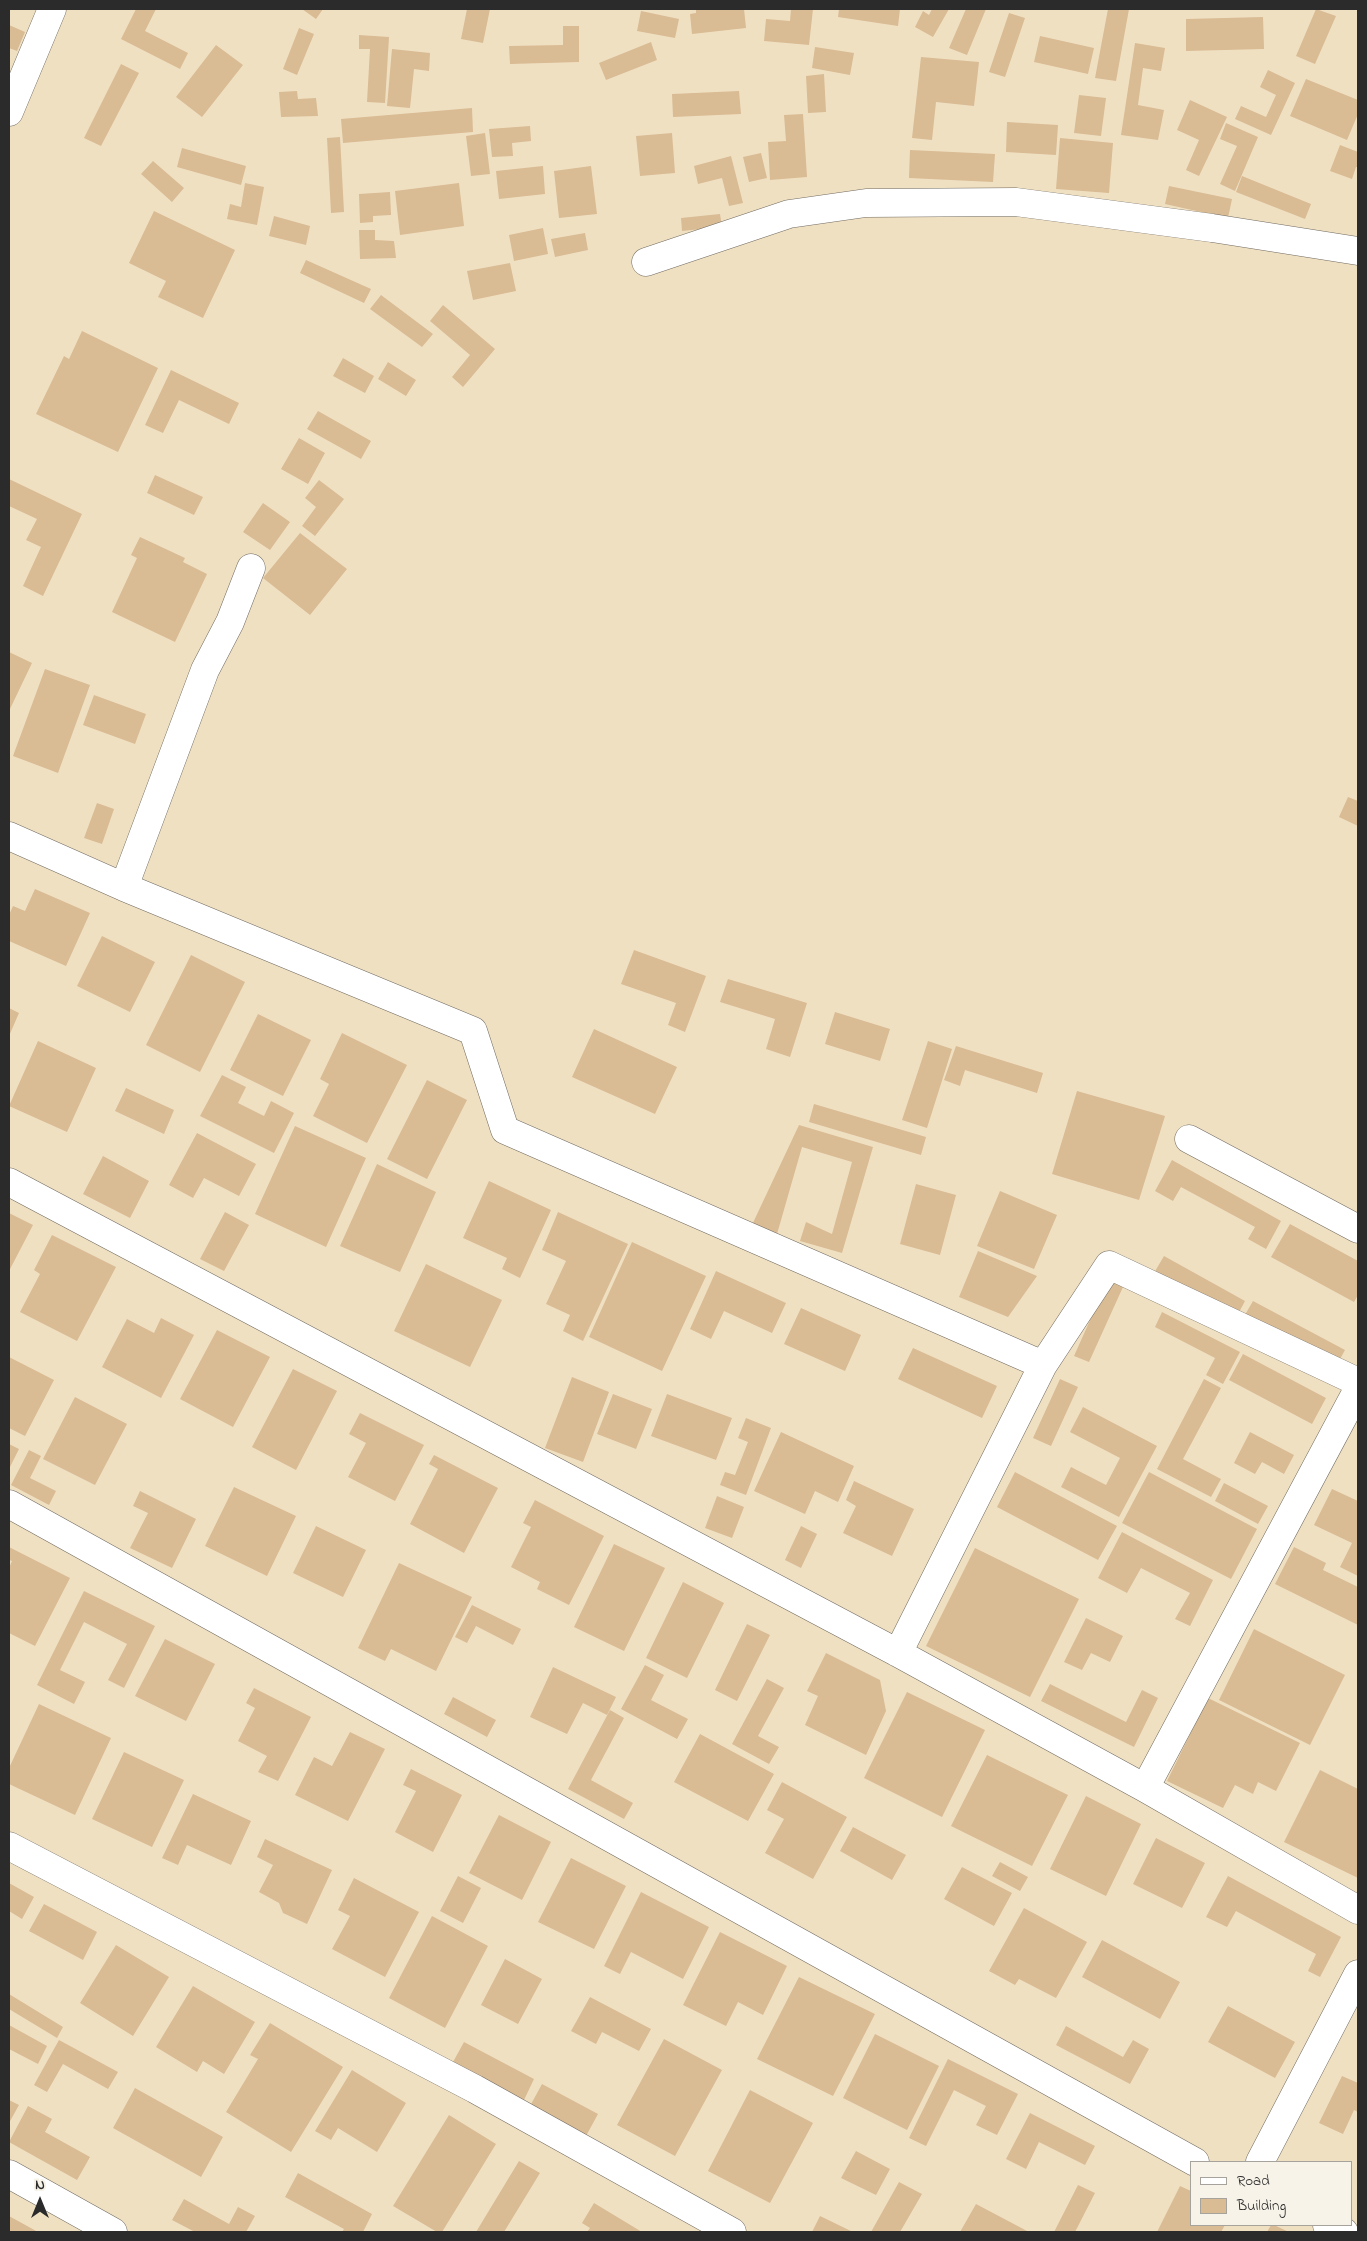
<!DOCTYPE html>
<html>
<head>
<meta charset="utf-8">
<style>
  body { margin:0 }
  #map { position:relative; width:1367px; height:2241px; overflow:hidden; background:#f0e0c2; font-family:"Indie Flower",sans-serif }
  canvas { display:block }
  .frame { position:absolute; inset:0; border:10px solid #2b2b2b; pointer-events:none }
  .legend { position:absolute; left:1190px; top:2161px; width:162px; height:65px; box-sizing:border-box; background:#f7f3e8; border:1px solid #a5a39c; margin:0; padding:6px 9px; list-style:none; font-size:15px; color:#2b2b2b }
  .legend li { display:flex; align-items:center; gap:10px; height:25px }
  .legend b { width:25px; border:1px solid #a5a39c }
  .north { position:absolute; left:15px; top:2176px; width:50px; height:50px; -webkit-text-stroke:4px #f7f3e8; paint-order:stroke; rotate:0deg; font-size:14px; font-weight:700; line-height:20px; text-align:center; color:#2b2b2b }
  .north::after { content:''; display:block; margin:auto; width:18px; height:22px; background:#2b2b2b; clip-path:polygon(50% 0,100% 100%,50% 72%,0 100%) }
</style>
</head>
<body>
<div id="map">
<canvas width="1367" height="2241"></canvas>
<div class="frame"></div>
<ul class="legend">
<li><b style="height:6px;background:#fff"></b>Road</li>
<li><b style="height:14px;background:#d9bb94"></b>Building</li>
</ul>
<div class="north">N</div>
</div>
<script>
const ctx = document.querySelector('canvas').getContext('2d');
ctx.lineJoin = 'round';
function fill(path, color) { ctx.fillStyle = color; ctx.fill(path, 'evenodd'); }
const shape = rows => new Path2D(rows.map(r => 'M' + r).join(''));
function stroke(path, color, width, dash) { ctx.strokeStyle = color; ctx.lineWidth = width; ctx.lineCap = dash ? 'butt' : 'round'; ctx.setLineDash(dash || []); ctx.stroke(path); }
fill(shape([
  [136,9,156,9,145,31,188,53,180,69,121,39],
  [302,9,323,9,316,19],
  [467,9,490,9,483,43,461,39],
  [696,9,744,9,746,28,692,34,690,14,696,13],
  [791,9,813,9,809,45,764,41,766,19,790,21],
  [839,9,900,9,898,26,838,17],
  [932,9,949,9,933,37,915,27,923,11,929,15],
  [966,9,986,9,967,55,949,48],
  [1108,9,1129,9,1116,81,1095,78],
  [1316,9,1336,16,1315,64,1296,56],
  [641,11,679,19,675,38,637,31],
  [1009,13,1025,18,1005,77,989,72],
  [1263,17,1264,49,1186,51,1186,19],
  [9,25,25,32,17,51,9,48],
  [563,26,579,26,579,62,510,64,509,46,563,45],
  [299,28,314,34,297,75,283,69],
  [359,35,389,37,385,103,367,102,370,49,359,49],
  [1040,36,1094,48,1088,74,1034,62],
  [651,42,657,60,606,80,599,63],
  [1135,43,1165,48,1161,71,1143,68,1138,105,1164,110,1158,140,1121,135],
  [216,45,243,65,202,117,176,97],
  [815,47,854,53,850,75,812,68],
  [392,49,430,53,429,71,414,69,410,108,387,106],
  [921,57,979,62,974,106,936,102,932,140,912,138],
  [121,64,139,73,101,146,84,138],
  [1268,70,1295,83,1271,135,1235,119,1241,106,1266,117,1276,95,1260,87],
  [824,74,826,112,808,113,806,76],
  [1306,79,1358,100,1358,114,1347,140,1290,116],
  [297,91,298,99,316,98,318,116,281,117,279,92],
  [739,91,741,114,673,117,672,94],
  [1079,95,1106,98,1101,136,1074,133],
  [1190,100,1227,117,1199,176,1186,170,1199,140,1177,130],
  [472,108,473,132,343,143,341,119],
  [803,114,807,177,770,180,768,142,786,141,784,115],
  [1007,122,1058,125,1056,155,1006,152],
  [1226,123,1258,137,1235,191,1220,184,1237,146,1220,139],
  [530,126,531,141,512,143,513,156,492,157,489,129],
  [485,133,490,174,471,176,466,136],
  [672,133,675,173,640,176,636,136],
  [340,137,344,212,331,213,327,138],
  [1060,138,1113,143,1109,193,1056,189],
  [1340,145,1358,152,1358,167,1356,167,1352,179,1330,171],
  [182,148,246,166,241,185,177,167],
  [910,150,995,154,993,182,909,178],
  [761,153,767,178,749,182,743,157],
  [731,156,743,203,729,206,722,178,698,184,694,166],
  [153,161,184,188,172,202,141,174],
  [543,166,545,194,499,199,496,171],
  [591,166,597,214,559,218,554,171],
  [1242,176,1311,204,1305,219,1236,192],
  [245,183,264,187,257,225,227,219,230,204,241,207],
  [459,183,464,226,400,235,395,191],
  [1169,186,1232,199,1228,218,1165,204],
  [390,192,391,215,373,216,373,222,360,223,359,194],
  [154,211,235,250,203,318,158,297,166,281,129,263],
  [720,214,722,227,682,231,681,218],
  [274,216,310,226,306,245,269,236],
  [543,228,548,254,514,261,509,235],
  [359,230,375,230,375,240,394,241,396,258,360,259],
  [585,233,588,250,555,257,551,239],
  [306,260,371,289,364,303,300,273],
  [510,263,516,291,473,300,467,271],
  [381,295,433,334,422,347,370,309],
  [443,305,495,349,463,387,452,377,470,355,430,321],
  [82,331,158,368,118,452,36,414,64,356,69,359],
  [343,358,374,376,365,393,333,376],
  [388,362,416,380,406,396,378,379],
  [171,370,239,403,229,424,179,400,163,433,145,425],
  [318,411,371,441,361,459,307,429],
  [299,438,325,453,308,484,281,469],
  [155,475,203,497,194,515,147,493],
  [9,479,82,514,43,596,23,586,41,547,26,540,37,519,9,506],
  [319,480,344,499,315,536,302,526,316,507,305,498],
  [263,503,290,522,270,550,243,532],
  [300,533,347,569,310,615,263,578],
  [140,537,185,558,183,562,207,574,175,642,112,612,137,558,131,555],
  [9,652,32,663,9,711],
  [45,669,90,685,58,773,13,756],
  [94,695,146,714,135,744,83,725],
  [1348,797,1358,801,1358,826,1339,817],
  [97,803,114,809,102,844,84,838],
  [35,889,90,913,66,966,9,941,9,915,13,906,25,911],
  [102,936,155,962,130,1012,77,986],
  [634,950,706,976,685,1032,668,1025,676,1003,621,984],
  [191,955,245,982,200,1072,146,1045],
  [728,979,807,1003,790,1057,766,1049,775,1019,720,1002],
  [9,1008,19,1013,9,1036],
  [835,1012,890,1029,880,1061,825,1044],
  [258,1014,311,1040,283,1096,230,1070],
  [594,1029,677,1067,655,1114,572,1077],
  [342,1033,407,1065,367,1143,313,1116,329,1084,320,1079],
  [38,1041,96,1068,67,1132,9,1106],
  [928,1041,952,1049,927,1128,902,1120],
  [956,1046,1043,1073,1037,1093,965,1070,960,1086,944,1080],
  [222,1075,246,1087,238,1103,264,1116,271,1101,294,1113,274,1153,200,1116],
  [427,1080,467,1100,427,1179,387,1159],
  [126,1088,174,1110,164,1134,115,1111],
  [1077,1091,1165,1116,1139,1200,1052,1174],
  [814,1104,926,1137,921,1155,809,1122],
  [799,1125,873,1147,842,1253,800,1241,806,1222,832,1234,852,1162,802,1147,777,1234,751,1227],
  [295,1126,366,1158,326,1247,255,1214],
  [197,1133,256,1164,239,1196,204,1178,193,1198,169,1185],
  [103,1156,149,1181,130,1218,83,1194],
  [1172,1160,1281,1221,1266,1249,1248,1239,1255,1227,1181,1187,1173,1201,1155,1191],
  [377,1164,436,1192,400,1272,340,1246],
  [489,1181,551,1210,520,1278,502,1269,507,1258,463,1238],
  [916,1184,956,1195,940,1255,900,1244],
  [1000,1191,1057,1215,1034,1269,977,1246],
  [225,1212,249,1225,224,1271,200,1259],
  [558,1212,628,1244,583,1341,563,1331,570,1315,546,1304,566,1261,542,1250],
  [9,1213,33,1225,9,1271],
  [1290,1224,1358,1261,1358,1295,1354,1302,1271,1257],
  [52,1235,116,1267,77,1341,20,1312,40,1274,34,1270],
  [632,1242,706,1276,662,1371,589,1337],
  [978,1251,1037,1276,1008,1317,959,1297],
  [1164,1256,1245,1301,1236,1318,1154,1273],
  [426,1264,502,1300,470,1367,394,1331],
  [716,1271,786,1303,772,1333,724,1311,711,1339,690,1329],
  [1108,1280,1123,1287,1089,1362,1074,1356],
  [1253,1301,1345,1350,1334,1370,1242,1320],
  [801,1308,861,1335,845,1371,784,1344],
  [1162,1312,1240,1352,1223,1384,1206,1375,1215,1358,1155,1327],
  [161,1318,194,1335,161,1398,102,1367,127,1319,154,1333],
  [217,1330,270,1357,233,1427,180,1399],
  [913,1348,997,1386,982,1418,898,1379],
  [1243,1354,1326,1398,1312,1424,1229,1380],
  [9,1357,54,1380,25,1436,9,1428],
  [293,1369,337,1391,296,1470,252,1447],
  [572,1377,609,1392,583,1462,545,1448],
  [1060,1379,1078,1387,1051,1446,1033,1438],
  [1204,1379,1221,1388,1183,1459,1221,1479,1211,1497,1157,1469],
  [613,1394,652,1409,636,1449,597,1434],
  [667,1394,732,1418,716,1460,651,1436],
  [75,1397,127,1424,95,1485,43,1459],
  [1083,1407,1157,1446,1119,1517,1061,1487,1071,1467,1106,1485,1120,1458,1070,1432],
  [360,1413,424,1445,395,1501,348,1477,366,1443,349,1434],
  [746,1418,771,1428,746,1495,720,1485,725,1472,735,1475,748,1442,738,1438],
  [781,1432,854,1466,838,1502,815,1491,805,1514,754,1491],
  [1250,1432,1294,1455,1284,1474,1262,1462,1255,1474,1234,1463],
  [9,1444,19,1449,9,1469],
  [29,1450,41,1456,30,1478,56,1491,49,1505,11,1485],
  [434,1455,498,1488,464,1553,410,1524,438,1469,429,1464],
  [1015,1472,1117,1526,1098,1560,997,1507],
  [1149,1472,1257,1529,1231,1579,1122,1523],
  [854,1481,914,1509,892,1556,843,1533,856,1506,846,1500],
  [1224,1483,1268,1506,1258,1524,1215,1501],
  [234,1487,296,1516,267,1576,205,1546],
  [1332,1489,1358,1501,1358,1576,1340,1567,1352,1543,1314,1525],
  [140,1491,196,1519,172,1568,130,1548,148,1513,133,1506],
  [717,1496,744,1507,732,1538,705,1528],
  [535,1500,604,1536,569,1605,537,1589,540,1582,511,1567,531,1527,523,1523],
  [316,1526,366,1550,343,1597,293,1573],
  [801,1526,817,1534,801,1568,785,1560],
  [1122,1532,1213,1580,1190,1626,1175,1619,1190,1593,1141,1568,1127,1593,1098,1578],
  [614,1544,665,1568,624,1651,574,1627],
  [9,1547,70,1578,35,1646,9,1633,9,1568,12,1561,9,1560],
  [1294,1547,1326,1563,1323,1570,1358,1587,1358,1625,1275,1584],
  [975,1548,1079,1599,1030,1697,926,1646],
  [399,1563,472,1597,436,1671,391,1649,385,1661,358,1648],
  [683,1582,724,1603,687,1678,646,1658],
  [84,1591,155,1626,124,1688,108,1680,127,1644,84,1622,60,1670,85,1682,74,1704,37,1685],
  [472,1605,521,1629,513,1645,476,1626,467,1643,455,1637],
  [1086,1618,1123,1636,1110,1662,1091,1653,1082,1670,1064,1662],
  [747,1624,770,1635,737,1701,715,1690],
  [1254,1629,1345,1675,1310,1745,1219,1700],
  [165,1639,215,1664,186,1721,135,1696],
  [826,1653,880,1680,886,1711,866,1755,805,1725,818,1696,807,1691],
  [645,1665,664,1675,651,1700,688,1719,677,1739,621,1709],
  [553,1667,616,1697,607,1715,583,1703,567,1734,530,1717],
  [767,1679,784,1688,758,1736,779,1747,769,1764,732,1744],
  [1050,1684,1126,1722,1142,1690,1158,1698,1134,1747,1041,1701],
  [254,1688,311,1717,278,1781,258,1772,267,1756,238,1741,255,1708,246,1703],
  [907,1692,985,1730,942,1817,864,1778],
  [453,1697,496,1720,487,1737,444,1714],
  [1208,1698,1300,1743,1276,1791,1258,1782,1253,1794,1235,1785,1223,1808,1167,1781],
  [39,1704,111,1738,75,1815,9,1784,9,1768],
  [610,1710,624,1718,591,1780,633,1803,624,1819,568,1789],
  [350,1732,385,1749,348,1821,295,1795,314,1757,332,1766],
  [700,1734,774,1774,748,1821,674,1782],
  [124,1752,184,1780,152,1847,92,1819],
  [987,1755,1068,1795,1032,1866,951,1826],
  [411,1769,462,1795,433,1852,395,1832,416,1791,403,1785],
  [1320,1770,1358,1789,1358,1878,1284,1842],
  [782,1782,847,1817,813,1879,765,1853,784,1819,767,1810],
  [193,1794,251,1821,231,1865,187,1845,178,1865,162,1858],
  [1086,1796,1141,1824,1106,1896,1050,1869],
  [499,1815,551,1842,522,1900,469,1873],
  [853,1827,906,1855,892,1880,840,1851],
  [1156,1838,1205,1863,1182,1908,1133,1884],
  [265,1839,332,1870,307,1924,283,1913,279,1903,259,1892,273,1865,257,1857],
  [571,1858,626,1886,594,1949,538,1922],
  [1000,1862,1028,1877,1020,1891,992,1876],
  [962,1867,1012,1893,994,1926,944,1899],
  [458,1876,481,1888,463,1923,440,1911],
  [1228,1876,1341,1937,1320,1977,1308,1971,1316,1954,1236,1911,1227,1927,1206,1917],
  [354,1878,419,1912,385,1977,332,1949,350,1916,338,1910],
  [9,1883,34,1897,22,1919,9,1911],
  [641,1892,709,1927,683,1979,631,1952,620,1974,604,1966],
  [44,1904,97,1932,83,1960,29,1931],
  [1024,1908,1087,1942,1056,1998,1019,1979,1015,1985,989,1971],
  [432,1916,488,1946,445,2028,389,1998],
  [720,1932,787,1966,763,2015,738,2002,726,2026,683,2005],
  [1102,1940,1180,1982,1160,2019,1082,1977],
  [116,1945,169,1977,133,2036,80,2003],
  [505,1959,542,1979,518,2024,481,2005],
  [799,1977,875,2014,833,2096,757,2059],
  [193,1986,255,2022,224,2074,203,2061,197,2072,156,2047],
  [9,1994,63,2027,57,2038,9,2009],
  [590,1997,651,2029,639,2051,602,2032,596,2044,571,2031],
  [1228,2006,1295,2042,1275,2078,1208,2042],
  [270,2023,343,2067,291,2152,226,2112,258,2059,250,2055],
  [9,2025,47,2046,38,2064,9,2049],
  [1066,2026,1123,2057,1133,2040,1149,2049,1130,2084,1056,2045],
  [875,2034,939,2066,907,2130,843,2098],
  [664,2039,722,2070,675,2156,617,2125],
  [59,2040,118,2072,108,2089,63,2064,47,2092,34,2085],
  [464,2042,534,2079,524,2100,453,2062],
  [948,2059,1018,2094,997,2135,976,2125,986,2106,954,2090,926,2146,909,2138],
  [352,2070,406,2103,377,2152,338,2128,331,2140,315,2131],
  [1342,2076,1358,2083,1358,2112,1354,2110,1343,2134,1319,2123],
  [542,2084,598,2114,586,2136,530,2106],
  [135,2088,223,2137,201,2177,113,2128],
  [750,2090,813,2123,770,2203,708,2171],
  [9,2100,19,2105,9,2123],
  [28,2106,52,2119,45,2132,90,2157,77,2180,9,2142],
  [1030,2113,1095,2146,1085,2165,1039,2142,1026,2169,1006,2159],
  [449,2115,496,2144,442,2232,437,2232,393,2206],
  [856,2151,890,2169,876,2195,841,2178],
  [519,2161,540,2173,504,2232,476,2232],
  [298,2173,372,2214,363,2232,342,2232,344,2229,285,2197],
  [899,2182,922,2194,900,2232,871,2232],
  [1078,2185,1095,2193,1075,2232,1054,2232],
  [1180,2186,1191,2191,1191,2225,1225,2225,1221,2232,1157,2232],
  [184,2199,229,2224,238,2207,255,2216,246,2232,195,2232,172,2220],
  [594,2203,642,2232,587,2232,590,2228,582,2223],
  [976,2204,1029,2232,960,2232],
  [9,2216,38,2232,9,2232],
  [820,2216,853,2232,812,2232],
  [1271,2225,1274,2225,1289,2232,1267,2232]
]), '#d9bb94');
const minor = shape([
  [9,112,52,9],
  [646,262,789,214,866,203,1016,202,1212,228,1358,251],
  [9,836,124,887,473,1031,505,1130,1043,1365],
  [124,887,205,670,230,622,251,568],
  [1189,1139,1358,1229],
  [9,1182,898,1653,1145,1788,1358,1910],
  [9,1504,1195,2162],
  [898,1653,1043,1365,1109,1265,1358,1382],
  [1145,1788,1358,1389],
  [9,1846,475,2089,732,2232],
  [1260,2162,1358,1974],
  [9,2174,113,2232],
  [1327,2225,1344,2232]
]);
stroke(minor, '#706a60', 29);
stroke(minor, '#fff', 28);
</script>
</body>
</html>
